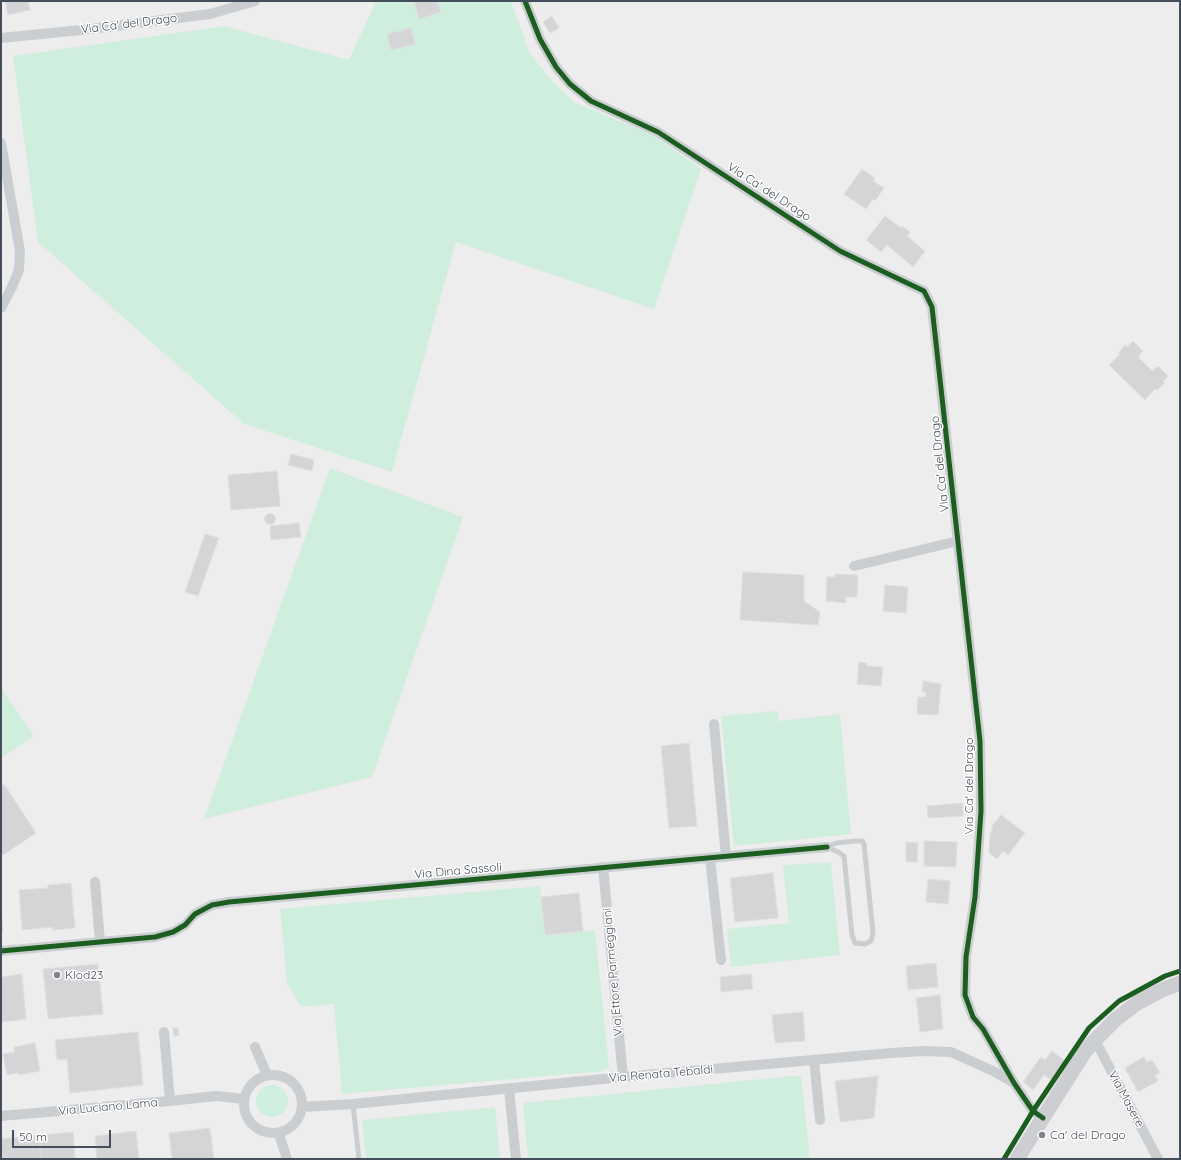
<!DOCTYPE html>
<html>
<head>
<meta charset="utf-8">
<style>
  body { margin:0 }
  #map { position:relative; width:1181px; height:1160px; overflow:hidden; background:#eeeded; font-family:Quicksand,sans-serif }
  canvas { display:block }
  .frame { position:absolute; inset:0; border:2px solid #444e5a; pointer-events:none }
  .scale { position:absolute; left:12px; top:1130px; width:99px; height:18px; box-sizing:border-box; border:2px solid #444e5a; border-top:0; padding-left:5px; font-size:12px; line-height:14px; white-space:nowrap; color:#444e5a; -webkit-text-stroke:3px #fff; paint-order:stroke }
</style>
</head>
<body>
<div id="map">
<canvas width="1181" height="1160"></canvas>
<div class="frame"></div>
<div class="scale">50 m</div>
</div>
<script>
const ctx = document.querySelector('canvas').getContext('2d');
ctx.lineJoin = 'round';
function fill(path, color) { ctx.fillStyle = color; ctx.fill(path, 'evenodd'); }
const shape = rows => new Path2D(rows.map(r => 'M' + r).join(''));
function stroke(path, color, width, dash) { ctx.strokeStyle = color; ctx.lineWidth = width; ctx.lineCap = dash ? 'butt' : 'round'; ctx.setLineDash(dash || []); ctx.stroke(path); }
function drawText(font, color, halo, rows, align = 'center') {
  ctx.font = font + ' Quicksand,sans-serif'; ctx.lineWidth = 3; ctx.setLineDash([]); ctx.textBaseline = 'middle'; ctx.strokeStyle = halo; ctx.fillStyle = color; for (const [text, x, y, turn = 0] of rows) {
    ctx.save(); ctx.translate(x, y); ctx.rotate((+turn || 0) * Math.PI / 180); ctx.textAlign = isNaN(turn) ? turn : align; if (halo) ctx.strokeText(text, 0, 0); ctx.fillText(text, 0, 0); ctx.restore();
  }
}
fill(shape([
  [376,1,511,1,530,54,553,82,574,102,653,135,701,169,654,309,456,242,392,472,244,424,38,242,13,56,224,26,349,60],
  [330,468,463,517,372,777,204,819],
  [1,688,34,736,1,758],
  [777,711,779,721,840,714,851,834,734,846,721,716],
  [831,862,840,955,731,967,727,929,789,923,783,865],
  [540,886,545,935,595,930,609,1066,607,1069,604,1071,342,1094,334,1004,301,1007,287,983,280,909],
  [801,1075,810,1159,528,1159,523,1103],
  '256 1101a16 16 0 1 1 32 0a16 16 0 1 1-32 0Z',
  [495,1107,500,1159,366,1159,362,1120]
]), '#d0eede');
const building = shape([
  [5,1,28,1,30,10,8,15,5,1],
  [414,1,437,1,441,12,419,19,414,1],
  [552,16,559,28,550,33,543,22,552,16],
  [411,28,415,44,391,50,387,34,411,28],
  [862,169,875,178,873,181,884,188,875,201,873,199,866,209,844,194,862,169],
  [885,216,901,228,902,226,910,232,907,236,925,251,913,267,887,245,881,252,866,240,885,216],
  [1133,341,1143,351,1138,357,1152,371,1158,366,1168,376,1163,381,1165,383,1157,390,1155,389,1145,400,1109,365,1120,354,1118,353,1125,345,1127,347,1133,341],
  [291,454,314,460,312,471,288,465,291,454],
  [277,471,280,506,231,510,228,475,277,471],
  '264.5 519a5.5 5.5 0 1 1 11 0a5.5 5.5 0 1 1-11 0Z',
  [299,523,301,537,271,540,270,526,299,523],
  [205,534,219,538,198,596,185,592,205,534],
  [743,572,804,575,804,601,820,612,818,625,740,620,743,572],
  [835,574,858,575,857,597,846,597,846,603,826,601,827,577,835,577,835,574],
  [885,585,908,587,906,613,883,611,885,585],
  [859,662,867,663,867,666,883,667,881,686,857,684,859,662],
  [923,681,941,684,938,715,917,714,918,697,926,697,926,692,922,692,923,681],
  [689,743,697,826,669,828,661,746,689,743],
  [4,784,36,833,3,855,1,853,1,786,4,784],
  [963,803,963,816,928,818,927,806,963,803],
  [1001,815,1025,833,1008,855,1003,851,997,859,989,853,990,834,992,831,992,826,1001,815],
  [924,841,957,842,956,867,924,866,924,841],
  [906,842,918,843,917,862,906,862,906,842],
  [773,873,778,918,735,922,730,878,773,873],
  [928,879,950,881,948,904,926,902,928,879],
  [71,883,75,928,53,930,53,927,22,930,19,890,48,888,48,885,71,883],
  [579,893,583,931,545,935,541,897,579,893],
  [1,905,3,932,1,932,1,905],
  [936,963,938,987,908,990,906,966,936,963],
  [98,964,103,1014,48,1019,43,969,98,964],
  [22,974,26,1019,1,1022,1,977,22,974],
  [751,974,753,989,721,992,720,977,751,974],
  [940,995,943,1029,920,1032,916,998,940,995],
  [803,1012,805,1041,775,1043,772,1015,803,1012],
  [173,1028,178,1028,179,1035,174,1036,173,1028],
  [138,1032,143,1085,70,1093,67,1059,57,1060,55,1040,138,1032],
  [35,1043,40,1071,19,1075,18,1073,7,1075,3,1054,15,1052,14,1047,35,1043],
  [1052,1051,1065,1061,1051,1080,1044,1075,1033,1090,1023,1082,1041,1057,1045,1060,1052,1051],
  [1144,1057,1147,1062,1152,1060,1160,1073,1155,1075,1158,1081,1138,1092,1125,1068,1144,1057],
  [878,1076,874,1118,840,1122,835,1081,878,1076],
  [210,1128,214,1159,172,1159,169,1133,210,1128],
  [136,1131,139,1159,97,1159,95,1136,136,1131],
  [73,1132,75,1159,41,1159,39,1135,73,1132],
  [39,1135,41,1159,1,1159,1,1139,39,1135]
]);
fill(building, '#d5d5d7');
stroke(building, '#dfdfe0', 1);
stroke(shape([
  [855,841,862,841,864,844,873,933,871,941,865,944,855,943,852,935,844,856,838,852,827,847,836,843,855,841],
  [353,1104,359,1159]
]), '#cbced1', 5);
stroke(shape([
  [525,1,540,39,556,67,570,84,591,101,658,132,840,251,924,291,932,307,980,741,981,811,975,897,966,957,965,995,973,1017,983,1029,1014,1083,1033,1111,1043,1118],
  [1,38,91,29,210,14,255,1],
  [1,143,20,251,19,270,12,287,1,308],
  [854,566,958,541],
  [714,724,726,857],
  [710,858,721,960],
  [603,867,623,1077],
  [95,882,100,942],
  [1,951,155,937,173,932,185,925,195,914,212,905,229,902,827,847],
  [1095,1040,1158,1159],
  [255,1047,267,1075],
  [814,1060,820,1120],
  '244 1104a29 29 0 1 1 58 0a29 29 0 1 1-58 0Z',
  [509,1089,516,1159],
  [170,1101,216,1096,244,1099],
  [302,1107,353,1104,623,1077,891,1053,924,1051,951,1052,993,1071,1014,1083],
  [1,1116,170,1101,164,1032],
  [279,1134,287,1159]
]), '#cbced1', 10);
stroke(shape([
  [1017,1159,1084,1053,1095,1040,1116,1019,1137,1003,1162,990,1180,983]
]), '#ccced2', 15);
stroke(shape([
  [525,1,540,39,556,67,570,84,591,101,658,132,840,251,924,291,932,307,980,741,981,811,975,897,966,957,965,995,973,1017,983,1029,1014,1083,1033,1111,1043,1118],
  [1,951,155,937,173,932,185,925,195,914,212,905,229,902,827,847],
  [1004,1159,1033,1111,1089,1028,1119,1001,1165,976,1180,971]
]), '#1b5e20', 5);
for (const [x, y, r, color] of [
  [57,975,4,"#80868d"],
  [1042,1135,4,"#80868d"]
]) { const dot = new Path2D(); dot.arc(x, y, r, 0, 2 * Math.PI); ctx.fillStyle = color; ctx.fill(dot); stroke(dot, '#fff', 1.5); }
drawText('12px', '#444e5a', '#fff', [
  ["Via Ca' del Drago",129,24,-7],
  ["Via Ca' del Drago",769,192,33],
  ["Via Ca' del Drago",940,464,-96],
  ["Via Ca' del Drago",969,786,-90],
  ["Via Dina Sassoli",458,871,-5],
  ["Via Ettore Parmeggiani",613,972,-95],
  ["Via Renata Tebaldi",661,1074,-5],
  ["Via Masere",1126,1099,62],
  ["Via Luciano Lama",108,1107,-5]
]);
drawText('12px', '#444e5a', '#fff', [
  ["Klod23",65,975],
  ["Ca' del Drago",1050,1135]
], 'left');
</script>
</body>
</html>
